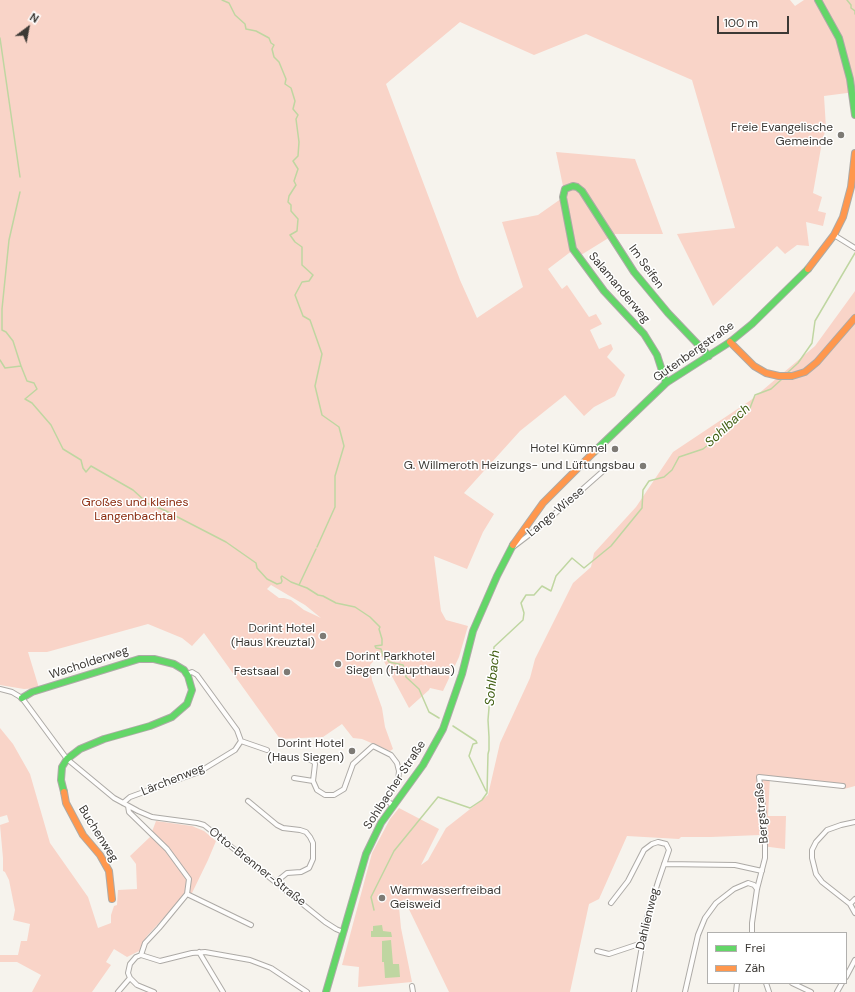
<!DOCTYPE html>
<html>
<head>
<meta charset="utf-8">
<style>
  body { margin:0 }
  #map { position:relative; width:855px; height:992px; overflow:hidden; background:#f6f3ed; font-family:"DM Sans",sans-serif }
  canvas { display:block }
  .legend { position:absolute; left:707px; top:932px; width:140px; height:52px; box-sizing:border-box; background:#fff; border:1px solid #b1b0ae; margin:0; padding:5px 7px; list-style:none; font-size:12px; color:#3c3935 }
  .legend li { display:flex; align-items:center; gap:8px; height:20px }
  .legend b { width:20px; border:1px solid #b1b0ae }
  .north { position:absolute; left:8px; top:8px; width:40px; height:40px; -webkit-text-stroke:3px #fff; paint-order:stroke; rotate:32deg; font-size:11px; font-weight:700; line-height:16px; text-align:center; color:#3c3935 }
  .north::after { content:''; display:block; margin:auto; width:14px; height:18px; background:#3c3935; clip-path:polygon(50% 0,100% 100%,50% 72%,0 100%) }
  .scale { position:absolute; left:717px; top:16px; width:72px; height:18px; box-sizing:border-box; border:2px solid #3c3935; border-top:0; padding-left:5px; font-size:12px; line-height:14px; white-space:nowrap; color:#3c3935; -webkit-text-stroke:3px #fff; paint-order:stroke }
</style>
</head>
<body>
<div id="map">
<canvas width="855" height="992"></canvas>
<ul class="legend">
<li><b style="height:5px;background:#63d668"></b>Frei</li>
<li><b style="height:5px;background:#ff974d"></b>Zäh</li>
</ul>
<div class="north">N</div>
<div class="scale">100 m</div>
</div>
<script>
const ctx = document.querySelector('canvas').getContext('2d');
ctx.lineJoin = 'round';
function fill(path, color) { ctx.fillStyle = color; ctx.fill(path, 'evenodd'); }
const shape = rows => new Path2D(rows.map(r => 'M' + r).join(''));
function stroke(path, color, width, dash) { ctx.strokeStyle = color; ctx.lineWidth = width; ctx.lineCap = dash ? 'butt' : 'round'; ctx.setLineDash(dash || []); ctx.stroke(path); }
function drawText(font, color, halo, rows, align = 'center') {
  ctx.font = font + ' "DM Sans",sans-serif'; ctx.lineWidth = 3; ctx.setLineDash([]); ctx.textBaseline = 'middle'; ctx.strokeStyle = halo; ctx.fillStyle = color; for (const [text, x, y, turn = 0] of rows) {
    ctx.save(); ctx.translate(x, y); ctx.rotate((+turn || 0) * Math.PI / 180); ctx.textAlign = isNaN(turn) ? turn : align; if (halo) ctx.strokeText(text, 0, 0); ctx.fillText(text, 0, 0); ctx.restore();
  }
}
fill(shape([
  [0,0,790,0,795,6,804,0,855,0,855,92,824,96,826,128,822,142,813,193,822,197,818,211,826,213,823,226,806,222,809,246,797,245,785,254,777,246,713,306,677,234,735,228,692,80,586,34,534,55,460,22,386,84,460,280,477,318,523,287,502,222,538,215,565,196,556,152,635,159,663,234,615,234,581,255,573,250,548,269,562,289,567,285,589,317,596,314,602,324,590,330,599,349,611,344,613,349,607,357,625,375,615,396,594,407,584,416,565,395,520,431,464,493,494,514,483,532,467,569,434,556,441,611,446,620,468,626,459,657,443,691,430,688,429,690,409,708,380,654,370,665,372,680,382,708,385,727,393,749,390,751,362,739,353,738,342,724,323,737,280,739,204,633,192,646,182,638,148,624,47,652,28,652,39,688,24,689,0,685],
  [271,585,305,605,321,618,304,610,291,600,284,598,279,598,267,589],
  [855,291,855,786,844,789,770,777,768,816,786,816,785,849,762,846,760,835,711,837,681,837,679,839,627,836,599,899,589,904,570,992,449,992,404,899,399,907,401,928,412,982,358,987,359,967,342,965,372,853,390,819,399,808,439,829,421,865,428,860,446,828,488,795,500,743,530,678,535,659,573,583,591,567,594,553,636,507,673,452,751,400,815,346],
  [0,728,13,744,30,774,50,843,88,897,98,928,111,923,111,915,114,906,117,905,118,890,137,889,136,864,130,856,150,837,156,821,192,826,204,831,216,841,208,860,192,893,182,898,147,936,143,942,141,950,127,957,114,949,106,962,111,965,92,992,32,992,41,975,17,962,0,962,0,955,18,955,21,941,27,941,30,924,13,920,15,910,9,880,5,872,3,871,3,858,0,825,9,822,7,815,0,817]
]), '#f9d4c8');
fill(shape([
  [382,925,383,931,391,932,392,937,371,937,371,931,373,931,373,926],
  [391,940,393,964,399,964,400,977,385,978,384,962,382,962,382,941]
]), '#bfd6a1');
stroke(shape([
  [222,0,229,3,235,15,245,24,246,29,256,31,269,38,271,43,274,45,272,49,274,57,279,62,286,79,285,84,291,88,295,101,293,109,298,115,296,119,299,142,298,156,293,161,298,169,294,181,296,185,289,196,288,202,291,205,291,211,298,219,297,231,290,235,295,242,302,247,302,265,313,275,309,281,302,282,295,295,303,316,310,320,322,354,315,386,322,415,339,427,344,446,335,476,335,507,317,547],
  [847,0,851,5,851,8,855,11,855,14],
  [0,38,20,177],
  [20,192,9,240,2,309,2,330,6,332,13,341,21,366],
  [0,360,5,368,21,366,27,381,34,383,37,389,25,399,32,403,51,425,63,449,81,460,83,468,86,472,91,466,133,490,144,500,144,502,164,510,226,542,256,563,257,568,267,579,277,584,281,583,282,581,281,577,282,576,291,582,307,588,318,595,323,596,336,603,355,607,370,617,380,627,379,629,382,639,382,645,375,646,376,648,381,649,383,656,385,655,389,662,403,665,406,677,419,689,429,712,439,718],
  [786,374,798,363,812,343,815,321,855,253],
  [299,585,316,549],
  [453,726,476,741,477,743,473,744,469,756,486,791],
  [374,910,371,897,394,851,438,797,470,808,482,800,487,793,488,754,489,750,489,737,488,720,494,647,523,620,524,613,521,603,526,595,534,595,542,586,551,591,556,576,572,558,584,568,611,546,642,508,643,490,649,481,664,477,672,470,679,457,703,449,724,432,736,414,750,408,755,395,771,389,782,379]
]), '#bfd6a1', 1.5);
const street = shape([
  [834,235,855,248],
  [513,547,542,525,602,472],
  [187,674,192,672,197,675,237,730,241,741],
  [0,689,12,692,22,698,67,759,114,798,138,811,152,817,197,823,204,825,325,922,336,929,343,932],
  [307,758,314,762,315,764,313,781,317,790,325,795,334,795,344,789,353,764,373,746,391,755,397,763,399,771,398,781,389,793,387,800,393,806],
  [294,778,313,781],
  [248,801,277,825,283,828,300,830,306,832,310,837,313,843,313,859,309,868,301,872,287,873,276,882],
  [123,803,130,797,199,772,235,750,241,741,267,750],
  [128,806,129,812,167,849,189,879,187,894,159,928,145,943,141,955,160,961,192,953,205,952,250,960,271,968,307,992],
  [855,822,841,825,827,830,816,842,812,850,812,858,816,874,822,882,850,904,855,913],
  [664,864,735,865,762,871],
  [187,894,251,925],
  [611,903,628,881,644,850,652,844,658,842,666,844,669,850,658,882,647,917,634,992],
  [850,904,855,899],
  [752,933,752,923,757,889,765,858,765,846,764,815,759,777,843,786],
  [597,951,609,954,642,943],
  [199,952,223,992],
  [846,977,855,960],
  [130,978,128,973,130,964,136,957,141,955],
  [766,983,769,992],
  [792,983,811,992],
  [412,986,413,992],
  [118,992,130,978,137,985,154,992],
  [685,992,698,935,705,918,716,903,734,889,748,883,754,885,757,889],
  [736,992,737,983],
  [837,992,842,983]
]);
const fast = shape([
  [818,0,839,38,850,79,855,115],
  [666,383,657,355,644,334,604,291,573,249,563,197,565,189,573,186,577,187,582,191,634,272,668,313,709,356],
  [594,452,666,383,730,342,752,324,808,269],
  [22,698,32,692,139,659,154,659,174,664,184,670,188,676,192,690,187,704,172,717,150,726,104,739,80,749,67,759,62,767,61,780,64,792],
  [326,992,366,854,381,823,423,765,443,729,462,674,473,631,497,576,513,545]
]);
const slow = shape([
  [808,269,834,235,843,217,851,187,855,153],
  [730,342,754,366,766,373,779,376,792,376,805,372,817,362,855,318],
  [513,545,543,503,594,452],
  [64,792,66,803,83,835,100,855,109,871,112,899]
]);
stroke(street, '#adaaa6', 6);
stroke(fast, '#adaaa6', 8);
stroke(slow, '#adaaa6', 8);
stroke(street, '#fefdfc', 4);
stroke(fast, '#63d668', 6);
stroke(slow, '#ff974d', 6);
for (const [x, y, r, color] of [
  [841,135,4,"#7d7a75"],
  [615,449,4,"#7d7a75"],
  [643,466,4,"#7d7a75"],
  [323,636,4,"#7d7a75"],
  [338,664,4,"#7d7a75"],
  [287,672,4,"#7d7a75"],
  [352,751,4,"#7d7a75"],
  [382,898,4,"#7d7a75"]
]) { const dot = new Path2D(); dot.arc(x, y, r, 0, 2 * Math.PI); ctx.fillStyle = color; ctx.fill(dot); stroke(dot, '#fff', 1.5); }
drawText('12px', '#3c3935', '#fff', [
  ["Freie Evangelische",833,128],
  ["Gemeinde",833,142],
  ["Hotel Kümmel",607,449],
  ["G. Willmeroth Heizungs- und Lüftungsbau",635,466],
  ["Dorint Hotel",315,629],
  ["(Haus Kreuztal)",315,643],
  ["Dorint Parkhotel",346,657,"left"],
  ["Siegen (Haupthaus)",346,671,"left"],
  ["Festsaal",279,672],
  ["Dorint Hotel",344,744],
  ["(Haus Siegen)",344,758],
  ["Warmwasserfreibad",390,891,"left"],
  ["Geisweid",390,905,"left"]
], 'right');
drawText('12px', '#3c3935', '#fff', [
  ["Im Seifen",646,267,54],
  ["Salamanderweg",619,288,50],
  ["Gutenbergstraße",694,352,-35],
  ["Lange Wiese",556,512,-40],
  ["Wacholderweg",89,663,-18],
  ["Lärchenweg",173,780,-22],
  ["Sohlbacher Straße",395,785,-57],
  ["Bergstraße",762,813,-95],
  ["Buchenweg",98,834,58],
  ["Otto-Brenner-Straße",257,867,38],
  ["Dahlienweg",648,919,-76]
]);
drawText('12px', '#8a2b0f', '#fff', [
  ["Großes und kleines",135,503],
  ["Langenbachtal",135,517]
]);
drawText('italic 13px', '#405e11', '#fff', [
  ["Sohlbach",728,426,-43],
  ["Sohlbach",493,678,-84]
]);
</script>
</body>
</html>
